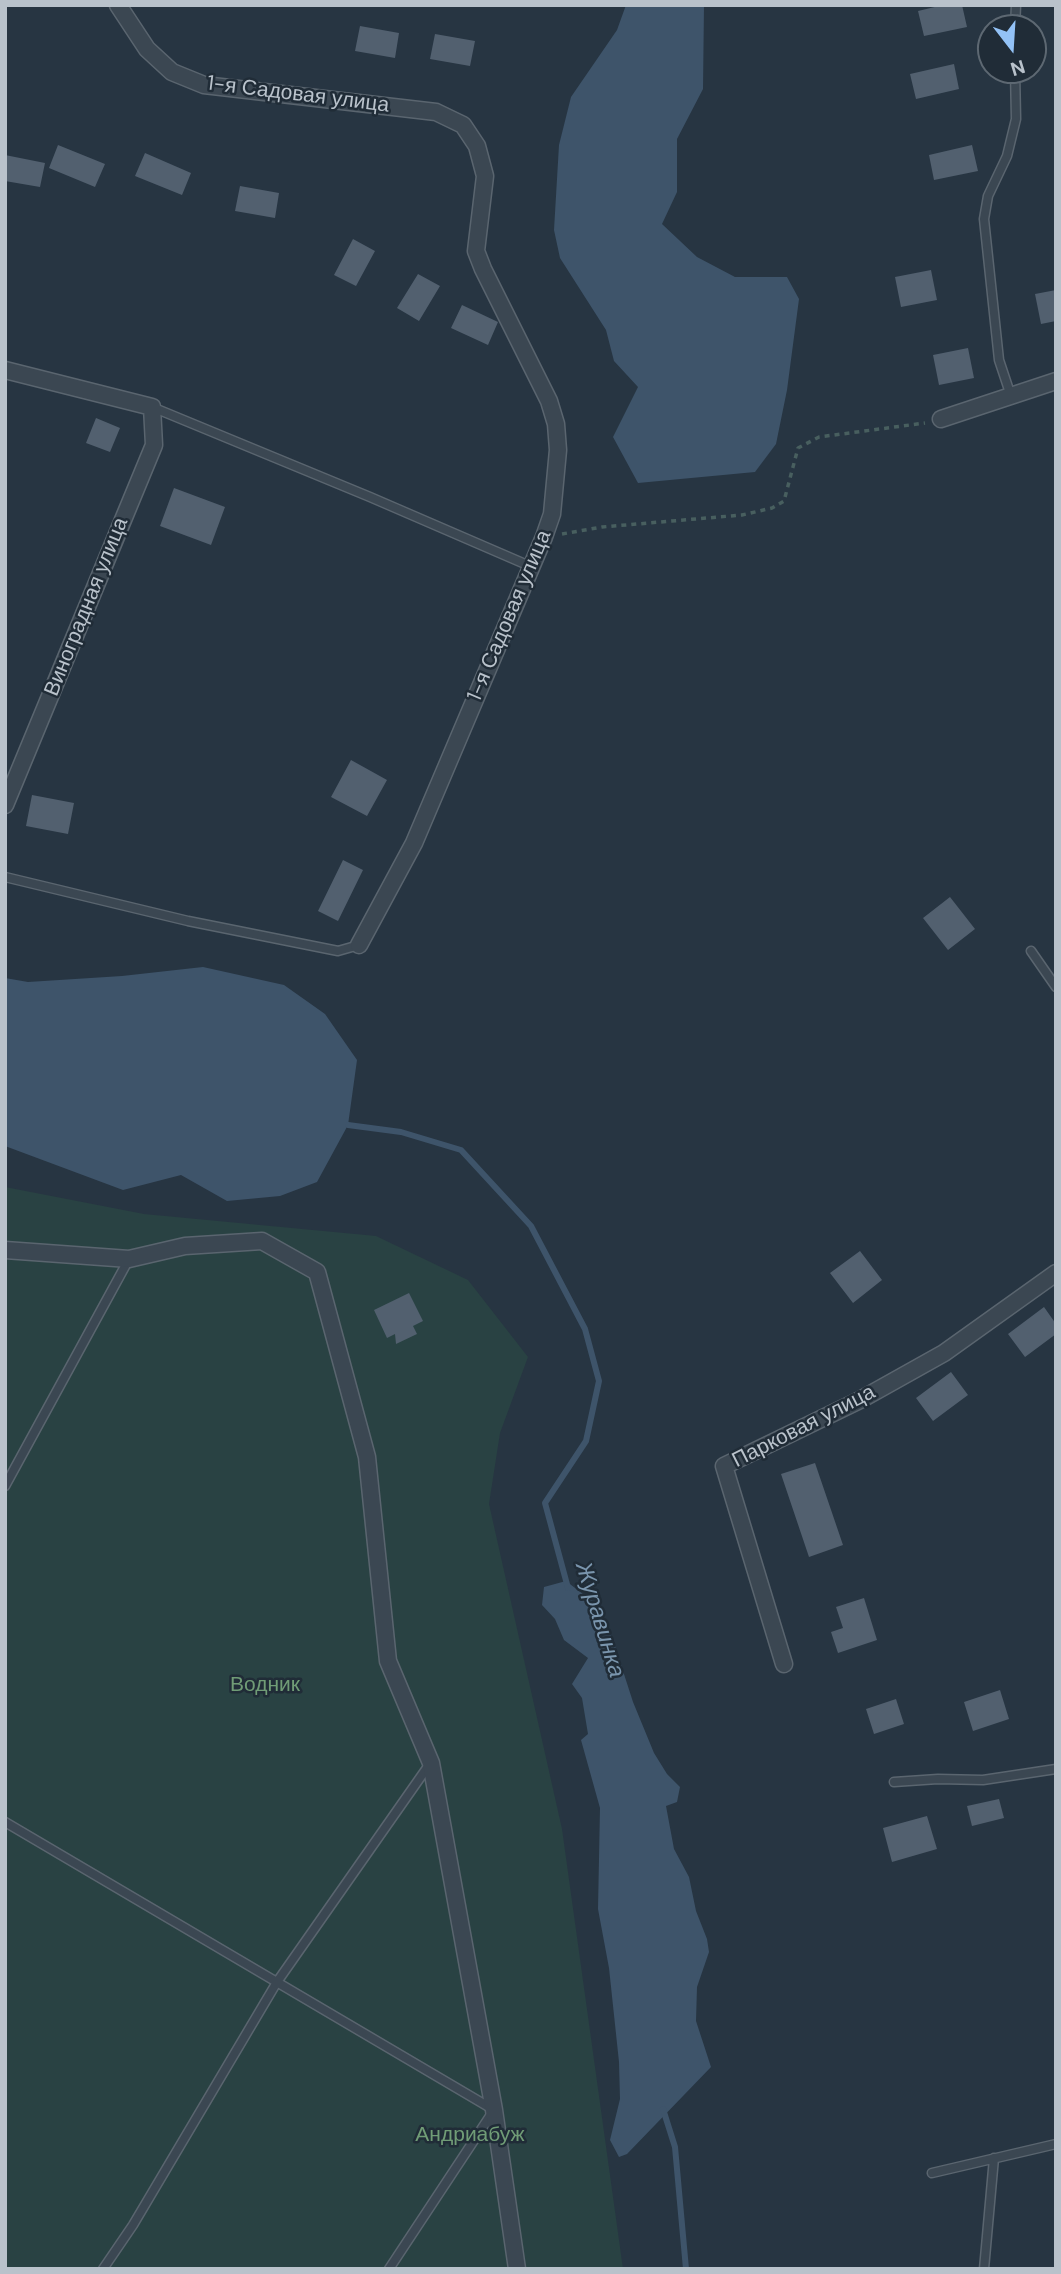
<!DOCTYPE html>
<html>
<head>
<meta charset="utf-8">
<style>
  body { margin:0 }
  #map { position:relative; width:1061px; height:2274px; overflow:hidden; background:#273542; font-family:"DM Sans",sans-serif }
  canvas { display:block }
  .frame { position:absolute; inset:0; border:7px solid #b9c2cb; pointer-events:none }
  .north { position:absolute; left:977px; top:14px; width:70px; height:70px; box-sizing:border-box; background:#202c37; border:2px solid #5d6872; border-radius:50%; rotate:163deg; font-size:19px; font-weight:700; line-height:28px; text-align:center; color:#b9c2cb }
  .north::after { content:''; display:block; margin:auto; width:24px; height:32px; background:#93c2f6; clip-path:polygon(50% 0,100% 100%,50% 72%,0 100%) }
</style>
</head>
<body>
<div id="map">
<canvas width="1061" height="2274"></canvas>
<div class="frame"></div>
<div class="north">N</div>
</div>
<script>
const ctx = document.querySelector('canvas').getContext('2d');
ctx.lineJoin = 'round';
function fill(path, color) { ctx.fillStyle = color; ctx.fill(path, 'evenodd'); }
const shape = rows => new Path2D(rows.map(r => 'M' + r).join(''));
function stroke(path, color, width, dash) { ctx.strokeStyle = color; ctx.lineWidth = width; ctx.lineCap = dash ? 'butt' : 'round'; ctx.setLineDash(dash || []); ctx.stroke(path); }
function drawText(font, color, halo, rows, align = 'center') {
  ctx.font = font + ' "DM Sans",sans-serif'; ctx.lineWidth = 5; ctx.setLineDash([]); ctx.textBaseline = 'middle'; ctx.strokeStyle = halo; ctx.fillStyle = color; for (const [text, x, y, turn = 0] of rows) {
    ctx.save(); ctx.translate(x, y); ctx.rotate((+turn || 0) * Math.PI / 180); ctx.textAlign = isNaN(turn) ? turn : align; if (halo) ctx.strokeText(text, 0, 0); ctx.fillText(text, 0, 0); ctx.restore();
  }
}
fill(shape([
  [5,1187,144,1214,376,1236,468,1280,528,1357,500,1433,489,1504,562,1829,623,2269,5,2269]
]), '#294243');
fill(shape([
  [626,5,704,5,703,89,677,139,677,192,662,224,697,257,735,277,787,277,799,299,787,390,776,444,755,472,638,483,613,437,638,387,614,361,606,330,560,258,554,230,559,145,571,97,617,30],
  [203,967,284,985,325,1014,357,1060,348,1125,317,1182,280,1196,227,1201,181,1175,123,1190,5,1146,5,978,28,982,122,976],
  [566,1581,597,1605,613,1640,633,1702,654,1753,667,1774,680,1787,677,1802,666,1806,674,1849,689,1877,696,1911,707,1939,709,1952,697,1987,696,2021,711,2067,627,2154,619,2157,610,2140,620,2099,619,2062,609,1968,598,1909,600,1808,581,1740,588,1734,582,1698,572,1684,588,1658,564,1640,555,1619,542,1605,544,1587]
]), '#3e546a');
stroke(shape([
  [348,1125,401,1132,461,1150,531,1226,585,1329,599,1381,586,1441,545,1503,568,1588],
  [663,2109,675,2147,686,2269]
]), '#3e546a', 6);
fill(shape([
  [943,5,962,5,967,27,924,36,918,11],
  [360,26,399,33,395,58,355,51],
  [435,34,475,41,470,66,430,59],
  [954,64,959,89,916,99,910,74],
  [58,145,105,164,95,187,49,168],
  [972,145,978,171,934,180,929,155],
  [145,153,191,173,182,195,135,176],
  [5,155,45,163,40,187,5,181],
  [240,186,279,193,275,218,235,211],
  [353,239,375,251,356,286,334,275],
  [931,270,937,300,901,307,895,277],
  [418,274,440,286,419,321,397,308],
  [1056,290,1056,321,1041,324,1035,294],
  [462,305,498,322,488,345,451,328],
  [968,348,974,378,939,385,933,355],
  [96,418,120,428,110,452,86,443],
  [174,488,225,507,211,545,160,526],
  [351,760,387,780,367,816,331,797],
  [32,795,74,803,68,834,26,826],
  [343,860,363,870,338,921,318,911],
  [950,897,975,929,948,950,923,918],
  [860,1251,882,1280,853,1303,830,1273],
  [409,1293,423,1321,413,1326,417,1334,396,1344,395,1334,387,1338,374,1310],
  [1044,1307,1056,1324,1056,1334,1025,1357,1008,1334],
  [951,1372,968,1395,933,1421,916,1398],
  [815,1463,843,1545,809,1557,781,1474],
  [864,1598,877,1640,838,1653,831,1632,843,1628,836,1607],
  [1000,1690,1009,1719,973,1731,964,1702],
  [896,1699,904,1724,874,1734,866,1709],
  [999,1799,1004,1818,972,1826,967,1806],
  [927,1816,937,1849,892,1862,883,1828]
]), '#52606f');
const lane = shape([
  [1015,28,1016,5],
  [1011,396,999,360,984,219,988,196,1007,156,1016,119,1015,70],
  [152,407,370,497,532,567],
  [5,877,188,921,338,951,359,945],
  [1031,951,1056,987],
  [5,1486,129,1259],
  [894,1782,938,1779,983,1780,1056,1769],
  [5,1822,494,2110,389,2269],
  [932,2173,1056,2144],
  [103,2269,133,2225,277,1982,429,1765],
  [984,2269,994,2158]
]);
const street = shape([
  [118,5,147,49,172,72,204,85,436,112,463,125,477,146,485,176,476,251,483,269,549,401,556,424,558,450,552,514,544,537,414,843,359,945],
  [5,370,152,407,154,445,5,805],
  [941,419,1056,381],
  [5,1250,129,1259,185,1246,262,1241,317,1272,367,1457,388,1661,431,1763,494,2110,517,2269],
  [784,1664,724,1466,860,1400,944,1353,1056,1273]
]);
stroke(lane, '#5a656f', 11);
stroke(street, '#5a656f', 19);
stroke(shape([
  [562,534,602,527,742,515,772,508,784,501,798,448,819,437,925,423]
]), '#485f5f', 3.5, [5, 5]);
stroke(lane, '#3b4752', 8);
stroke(street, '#3b4752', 16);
drawText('21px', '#b9c2cb', '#202c37', [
  ["1-я Садовая улица",298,95,7],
  ["Виноградная улица",87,607,-68],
  ["1-я Садовая улица",510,616,-67],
  ["Парковая улица",804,1427,-27]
]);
drawText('21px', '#709c76', '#202c37', [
  ["Водник",265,1685],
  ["Андриабуж",470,2135]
]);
drawText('italic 23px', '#7a95ad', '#202c37', [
  ["Журавинка",599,1620,73]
]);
</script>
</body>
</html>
